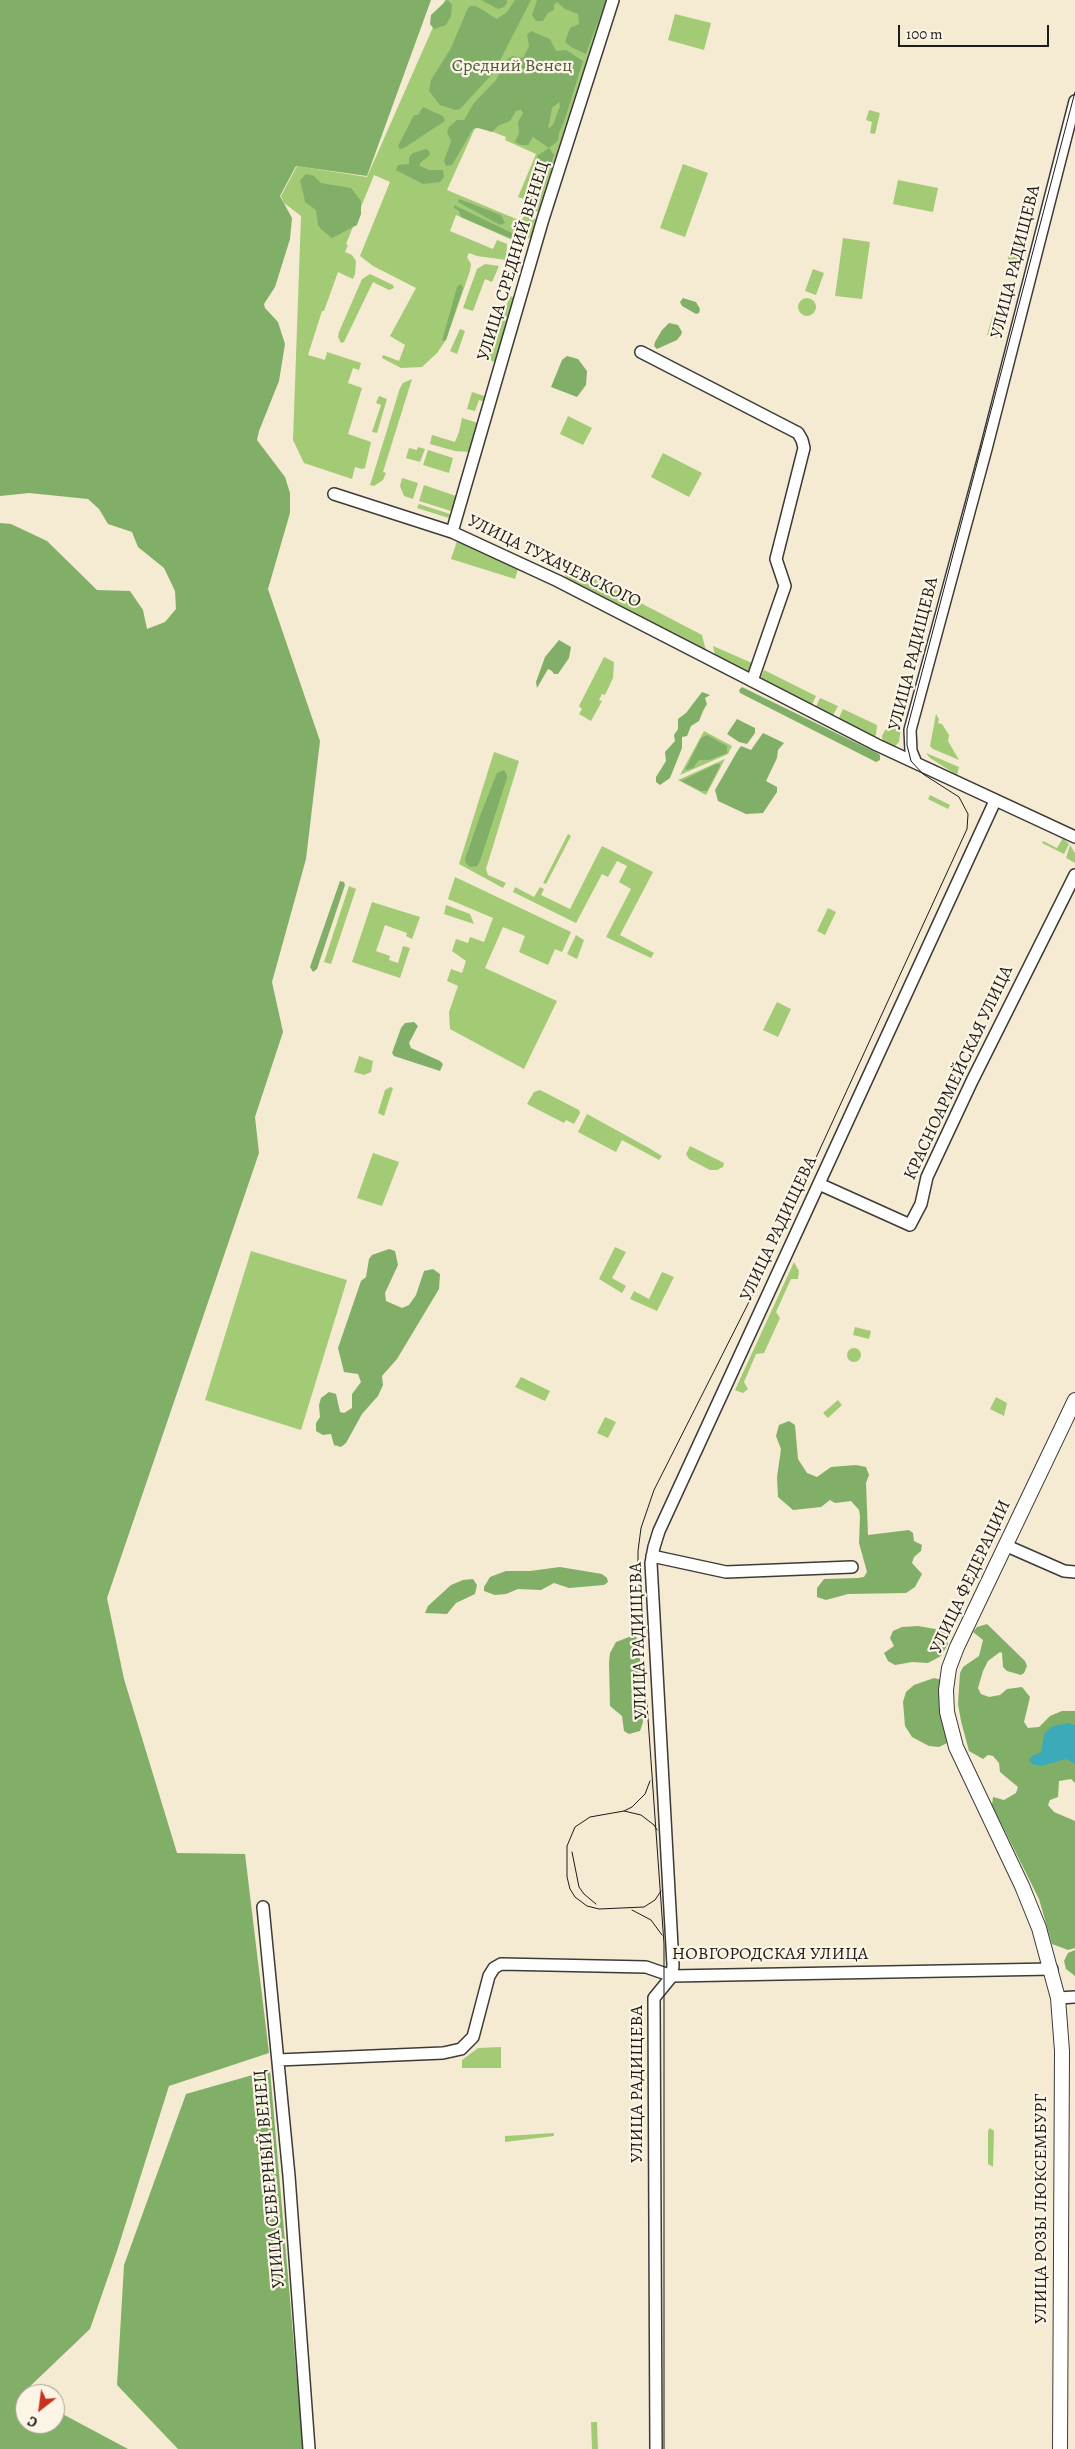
<!DOCTYPE html>
<html>
<head>
<meta charset="utf-8">
<style>
  body { margin:0 }
  #map { position:relative; width:1075px; height:2449px; overflow:hidden; background:#f5ead2; font-family:Alegreya,serif }
  canvas { display:block }
  .north { position:absolute; left:15px; top:2384px; width:50px; height:50px; box-sizing:border-box; background:#fcf5e5; border:1px solid #a29e95; border-radius:50%; rotate:210deg; font-size:14px; font-weight:700; line-height:20px; text-align:center; color:#1c1c1c }
  .north::after { content:''; display:block; margin:auto; width:18px; height:22px; background:#c8321e; clip-path:polygon(50% 0,100% 100%,50% 72%,0 100%) }
  .scale { position:absolute; left:898px; top:25px; width:151px; height:22px; box-sizing:border-box; border:2px solid #1c1c1c; border-top:0; padding-left:6px; font-size:15px; line-height:18px; white-space:nowrap; color:#1c1c1c; -webkit-text-stroke:4px #fcf5e5; paint-order:stroke }
</style>
</head>
<body>
<div id="map">
<canvas width="1075" height="2449"></canvas>
<div class="north">С</div>
<div class="scale">100 m</div>
</div>
<script>
const ctx = document.querySelector('canvas').getContext('2d');
ctx.lineJoin = 'round';
function fill(path, color) { ctx.fillStyle = color; ctx.fill(path, 'evenodd'); }
const shape = rows => new Path2D(rows.map(r => 'M' + r).join(''));
function stroke(path, color, width, dash) { ctx.strokeStyle = color; ctx.lineWidth = width; ctx.lineCap = dash ? 'butt' : 'round'; ctx.setLineDash(dash || []); ctx.stroke(path); }
function drawText(font, color, halo, rows, align = 'center') {
  ctx.font = font + ' Alegreya,serif'; ctx.lineWidth = 4.5; ctx.setLineDash([]); ctx.textBaseline = 'middle'; ctx.strokeStyle = halo; ctx.fillStyle = color; for (const [text, x, y, turn = 0] of rows) {
    ctx.save(); ctx.translate(x, y); ctx.rotate((+turn || 0) * Math.PI / 180); ctx.textAlign = isNaN(turn) ? turn : align; if (halo) ctx.strokeText(text, 0, 0); ctx.fillText(text, 0, 0); ctx.restore();
  }
}
fill(shape([
  [445,0,606,0,538,212,530,208,532,202,518,197,536,154,505,140,506,137,473,124,472,127,475,128,447,190,521,221,525,215,536,219,531,239,526,237,525,241,519,243,456,215,450,231,493,249,497,240,507,244,506,260,477,256,469,253,467,257,471,264,470,271,446,340,437,353,422,367,401,368,382,358,383,355,399,361,405,345,390,336,416,288,373,266,360,256,390,182,374,175,346,244,348,245,345,252,352,255,356,261,355,274,353,279,338,272,324,311,322,311,308,355,325,360,327,352,361,363,359,370,353,368,348,383,362,388,348,434,371,442,365,468,362,469,355,467,352,479,304,463,293,440,301,216,284,203,281,196,297,166,367,177],
  [675,14,711,23,704,50,668,40],
  [869,110,880,113,875,134,870,133,872,122,866,120],
  [683,164,708,173,685,237,660,228],
  [898,180,938,188,933,212,893,204],
  [843,238,870,242,862,299,835,296],
  [1012,241,1023,244,1018,266,1007,263],
  [485,264,499,266,492,282,485,279,473,311,463,308,477,269],
  [813,269,824,273,816,295,805,291],
  [370,274,393,285,394,288,389,290,373,282,344,342,341,343,338,337,339,332,362,279],
  [516,291,495,362,486,359,510,296,514,297],
  '798 307a9 9 0 1 1 18 0a9 9 0 1 1-18 0Z',
  [993,314,1003,316,997,338,987,335],
  [460,329,465,331,457,354,450,351],
  [412,379,383,472,386,473,383,480,374,486,370,485,400,388,403,383],
  [472,392,487,397,485,402,479,400,475,411,467,409],
  [379,396,387,399,377,433,372,432,381,405,376,403],
  [568,416,592,428,583,445,560,434],
  [462,418,478,423,469,452,455,451,430,444,432,435,455,442,459,432],
  [418,447,425,449,420,462,406,458,409,448,417,450],
  [428,450,453,458,449,473,423,465],
  [663,453,702,473,689,497,651,477],
  [402,478,418,483,413,499,404,496,400,486],
  [424,485,456,496,451,511,419,501],
  [419,504,450,514,449,518,417,508],
  [457,541,518,569,515,579,451,559],
  [568,565,702,635,707,655,567,580,565,575],
  [713,646,752,663,756,666,747,676,716,660],
  [604,657,614,662,613,678,605,695,602,694,599,700,602,701,591,721,579,714,582,709,579,706],
  [764,670,816,696,810,709,759,682],
  [820,698,838,706,831,719,814,711],
  [843,709,877,725,876,735,871,738,837,722],
  [936,714,939,719,938,723,942,724,949,735,948,741,959,760,933,749,930,746],
  [898,722,901,727,899,742,893,748,883,743,882,736,885,730],
  [704,731,732,746,728,754,680,775],
  [494,752,519,761,486,869,488,875,506,883,503,888,459,864],
  [926,753,959,767,957,775,930,758],
  [725,759,706,795,678,780],
  [930,795,950,805,948,809,928,799],
  [568,834,571,836,546,884,543,883],
  [1063,838,1069,844,1064,854,1042,843,1043,841,1057,848],
  [1070,845,1075,853,1075,863,1066,858],
  [602,846,653,872,620,935,654,953,651,958,606,937,631,889,619,882,627,866,617,861,608,877,602,874,576,923,513,892,515,887,534,897,540,887,544,889,541,895,570,909],
  [455,877,571,932,562,952,555,949,548,965,519,952,525,936,503,927,485,968,557,1001,524,1069,450,1029,449,1012,458,986,447,981,451,969,462,973,466,961,452,951,456,939,468,943,470,937,484,942,493,918,448,899],
  [349,886,356,889,331,964,324,962],
  [372,902,420,917,412,939,406,936,407,933,385,925,376,951,390,956,389,960,398,963,403,946,410,948,400,978,352,962],
  [446,905,470,914,474,924,444,914],
  [828,908,836,912,825,935,817,931],
  [576,935,584,940,577,959,567,954],
  [777,1002,791,1009,778,1037,763,1030],
  [359,1056,373,1061,371,1072,364,1075,354,1072],
  [390,1087,393,1088,384,1116,378,1113,385,1090],
  [540,1090,579,1110,580,1113,574,1124,566,1120,564,1123,527,1104,534,1092],
  [587,1114,649,1148,662,1156,659,1160,622,1140,616,1152,578,1132],
  [690,1146,724,1163,723,1167,717,1170,710,1170,689,1159,686,1154],
  [373,1153,399,1162,382,1206,357,1198],
  [615,1247,626,1252,612,1278,626,1286,622,1293,599,1279],
  [251,1251,347,1280,301,1430,205,1400],
  [794,1262,799,1271,798,1279,791,1279,776,1312,780,1318,764,1353,756,1354,744,1382,748,1389,743,1393,737,1391,735,1390],
  [662,1272,674,1277,657,1311,630,1299,634,1291,649,1299],
  [855,1327,871,1331,869,1339,853,1335],
  '847 1355a7 7 0 1 1 14 0a7 7 0 1 1-14 0Z',
  [521,1377,550,1391,545,1401,515,1387],
  [996,1397,1007,1403,1004,1416,990,1409],
  [838,1400,842,1405,828,1418,823,1413],
  [605,1417,616,1422,608,1438,597,1433],
  [501,2047,501,2068,462,2068,462,2060,478,2048],
  [990,2128,994,2131,993,2167,988,2164,988,2131],
  [554,2133,554,2136,505,2142,505,2136],
  [591,2422,597,2422,598,2449,592,2449]
]), '#a3cb76');
fill(shape([
  [0,0,431,0,367,176,296,166,280,196,292,218,290,239,275,287,264,304,265,308,278,322,285,344,279,381,259,431,257,440,285,477,290,493,290,513,268,589,320,741,306,859,272,982,283,1032,255,1117,259,1153,107,1598,124,1679,177,1853,245,1854,269,2053,169,2086,117,2251,90,2329,23,2393,25,2394,25,2424,55,2424,55,2410,128,2449,0,2449,0,523,11,524,47,541,97,590,130,591,143,610,147,629,165,622,176,609,175,591,164,568,138,547,132,532,108,524,99,509,88,499,29,493,0,496],
  [447,0,452,4,451,16,446,25,434,29,430,24,431,15],
  [481,0,507,0,507,3,504,7,498,9],
  [515,0,531,0,494,72,460,109,456,110,440,105,429,91,431,80,451,48,467,10,470,6,476,6,497,19,507,12],
  [537,0,606,0,586,54,571,47,565,42,570,28,579,24,578,14,565,9,557,2,554,5,554,10,548,13,543,21,536,21,532,15],
  [531,31,550,39,556,51,566,50,583,61,564,122,559,133,558,141,549,148,554,155,539,202,535,206,531,203,533,187,537,183,542,168,537,156,549,148,533,137,528,145,521,145,515,142,519,133,518,122,523,113,521,110,516,111,510,121,498,126,492,132,478,128,473,129,452,165,446,166,444,161,451,141,447,132,449,127,457,120,464,120,474,103,496,80,507,59,513,56,523,58,529,46,527,35],
  [559,102,560,106,553,125,548,129,552,108],
  [423,107,443,116,445,121,404,148,400,149,398,146,414,115,418,115],
  [426,149,429,151,430,155,420,163,420,166,429,170,443,170,444,177,440,182,423,184,396,170,398,165,409,164,409,157,413,153],
  [306,174,314,176,321,183,351,188,361,201,361,214,357,225,332,238,321,229,318,225,316,210,305,202,304,197,300,180],
  [459,199,501,215,505,223,500,225,458,202],
  [454,205,514,234,517,241,461,217,459,211,454,208],
  [461,284,463,288,446,340,442,341,457,287],
  [683,298,696,302,700,309,699,313,696,314,682,306,680,302],
  [669,323,678,325,682,332,681,335,677,340,657,349,654,346,655,342,662,330],
  [567,356,578,359,587,371,586,385,577,397,551,387,562,360],
  [559,640,571,647,569,658,558,674,554,674,552,671,548,669,537,688,536,682,545,657],
  [742,687,877,753,880,755,880,760,876,762,740,693,739,690],
  [702,692,710,695,705,698,707,704,703,711,699,721,691,726,687,736,682,737,682,748,670,778,660,785,656,782,656,777,666,761,665,752,675,741,674,735,678,729,678,719,686,713],
  [737,719,755,728,755,733,747,744,739,742,727,734],
  [763,733,784,743,778,750,777,758,766,781,777,787,777,792,763,813,746,814,718,801,715,790,738,750,741,746,751,750],
  [707,735,727,746,727,753,709,760,699,760,693,768,685,770,701,738],
  [716,764,720,764,720,766,707,791,701,791,681,781],
  [504,770,507,775,507,778,480,861,477,866,470,867,466,863,465,859,480,816,497,773],
  [340,881,344,882,345,885,317,969,313,972,310,967],
  [414,1022,418,1026,409,1043,411,1048,440,1061,443,1064,440,1071,394,1056,392,1053,401,1028,405,1023],
  [389,1249,395,1251,398,1265,385,1293,386,1301,402,1308,409,1305,416,1295,424,1271,433,1269,440,1274,439,1289,397,1359,382,1376,383,1385,378,1396,362,1414,346,1443,341,1447,334,1445,331,1434,323,1435,316,1431,316,1423,320,1417,319,1405,321,1398,329,1392,336,1394,340,1412,344,1413,352,1408,352,1394,361,1382,358,1374,344,1372,338,1348,361,1281,366,1277,369,1259,372,1255],
  [789,1421,795,1425,798,1459,807,1473,817,1477,831,1467,856,1465,866,1467,869,1475,866,1483,868,1535,909,1530,913,1533,914,1541,922,1545,921,1551,914,1557,912,1563,922,1574,915,1587,906,1593,848,1594,826,1600,817,1597,817,1588,824,1579,858,1578,864,1577,867,1572,859,1543,860,1516,859,1510,851,1501,835,1503,830,1500,821,1507,793,1510,778,1497,777,1477,781,1449,776,1436,779,1425],
  [560,1567,602,1574,607,1578,608,1582,604,1585,569,1588,554,1583,541,1590,518,1589,506,1594,495,1595,484,1591,484,1587,490,1577,506,1571,530,1571],
  [473,1579,477,1585,475,1594,456,1603,447,1614,425,1613,428,1606,451,1585,463,1580],
  [987,1624,1025,1661,1027,1666,1024,1673,1021,1675,1007,1671,1003,1667,1002,1653,1000,1652,988,1661,983,1671,978,1688,981,1694,989,1697,1000,1695,1007,1689,1022,1687,1030,1697,1024,1722,1028,1728,1039,1727,1050,1716,1062,1711,1075,1711,1075,1783,1071,1779,1059,1781,1058,1797,1050,1800,1048,1805,1054,1812,1075,1821,1075,1948,1068,1950,1052,1944,1039,1899,992,1805,993,1797,1004,1800,1016,1793,1018,1787,1000,1772,999,1763,993,1756,988,1755,983,1759,969,1751,961,1721,958,1704,960,1673,963,1667,979,1656,983,1640,973,1632,977,1627],
  [918,1626,941,1630,946,1634,948,1644,941,1656,928,1663,912,1662,895,1665,888,1661,884,1653,894,1646,890,1638,893,1631,902,1627],
  [634,1635,639,1640,643,1722,640,1731,629,1734,624,1731,622,1716,610,1706,609,1662,610,1653,616,1642],
  [934,1678,942,1680,949,1742,939,1747,929,1746,912,1737,905,1726,903,1702,906,1692,914,1685],
  [1075,1950,1075,1976,1066,1969,1064,1961,1068,1953],
  [270,2070,303,2449,178,2449,117,2385,124,2265,186,2094]
]), '#82af67');
fill(shape([
  [1068,1723,1075,1725,1075,1764,1066,1759,1041,1766,1032,1764,1029,1760,1032,1756,1041,1752,1044,1734,1053,1726]
]), '#3baab9');
const minor = shape([
  [641,352,798,433,802,440,804,448,776,559,785,586,752,681],
  [334,494,452,532,558,581,877,745,1075,837],
  [452,532,543,219,613,0],
  [916,763,911,751,910,730,986,449,1075,101],
  [819,1184,910,1225,921,1204,927,1177,972,1081,1075,875],
  [1007,1546,1064,1571,1075,1572],
  [652,1556,726,1572,852,1567],
  [263,1907,289,2176,309,2449],
  [1058,1998,1075,1997],
  [278,2060,443,2053,461,2049,473,2037,489,1976,494,1968,501,1964,646,1967,672,1976,1052,1969],
  [656,2449,654,1998,672,1976,673,1965,651,1563,654,1547,659,1531,995,801]
]);
const major = shape([
  [1060,2449,1062,2051,1058,1998,1039,1928,1022,1886,956,1747,947,1712,946,1690,949,1668,957,1647,1075,1400]
]);
stroke(minor, '#3d3b37', 14);
stroke(major, '#3d3b37', 16);
stroke(minor, '#fff', 11);
stroke(major, '#fff', 14);
stroke(shape([
  [650,1781,645,1794,632,1807,624,1811,590,1817,575,1827,567,1846,567,1877,570,1889,575,1897,587,1906,599,1909,644,1907,655,1900,661,1891],
  [624,1811,641,1815,654,1825,657,1830],
  [572,1852,579,1887,584,1894,596,1904],
  [632,1910,651,1920,662,1935],
  [664,2449,664,1944,638,1578,638,1551,641,1528,654,1490,757,1286,967,829,968,814,959,797,923,774,911,761,907,745,907,729,1075,92]
]), '#1c1c1c', 1);
drawText('18px', '#4b593c', '#fcf5e5', [
  ["Средний Венец",512,67]
]);
drawText('18px', '#1c1c1c', '#fcf5e5', [
  ["УЛИЦА СРЕДНИЙ ВЕНЕЦ",514,261,-73],
  ["УЛИЦА РАДИЩЕВА",1016,262,-76],
  ["УЛИЦА ТУХАЧЕВСКОГО",554,562,26],
  ["УЛИЦА РАДИЩЕВА",914,654,-76],
  ["КРАСНОАРМЕЙСКАЯ УЛИЦА",959,1073,-65],
  ["УЛИЦА РАДИЩЕВА",779,1229,-65],
  ["УЛИЦА ФЕДЕРАЦИИ",971,1577,-65],
  ["УЛИЦА РАДИЩЕВА",639,1641,-92],
  ["НОВГОРОДСКАЯ УЛИЦА",770,1955],
  ["УЛИЦА РАДИЩЕВА",638,2084,-90],
  ["УЛИЦА СЕВЕРНЫЙ ВЕНЕЦ",270,2179,-95],
  ["УЛИЦА РОЗЫ ЛЮКСЕМБУРГ",1042,2209,-90]
]);
</script>
</body>
</html>
